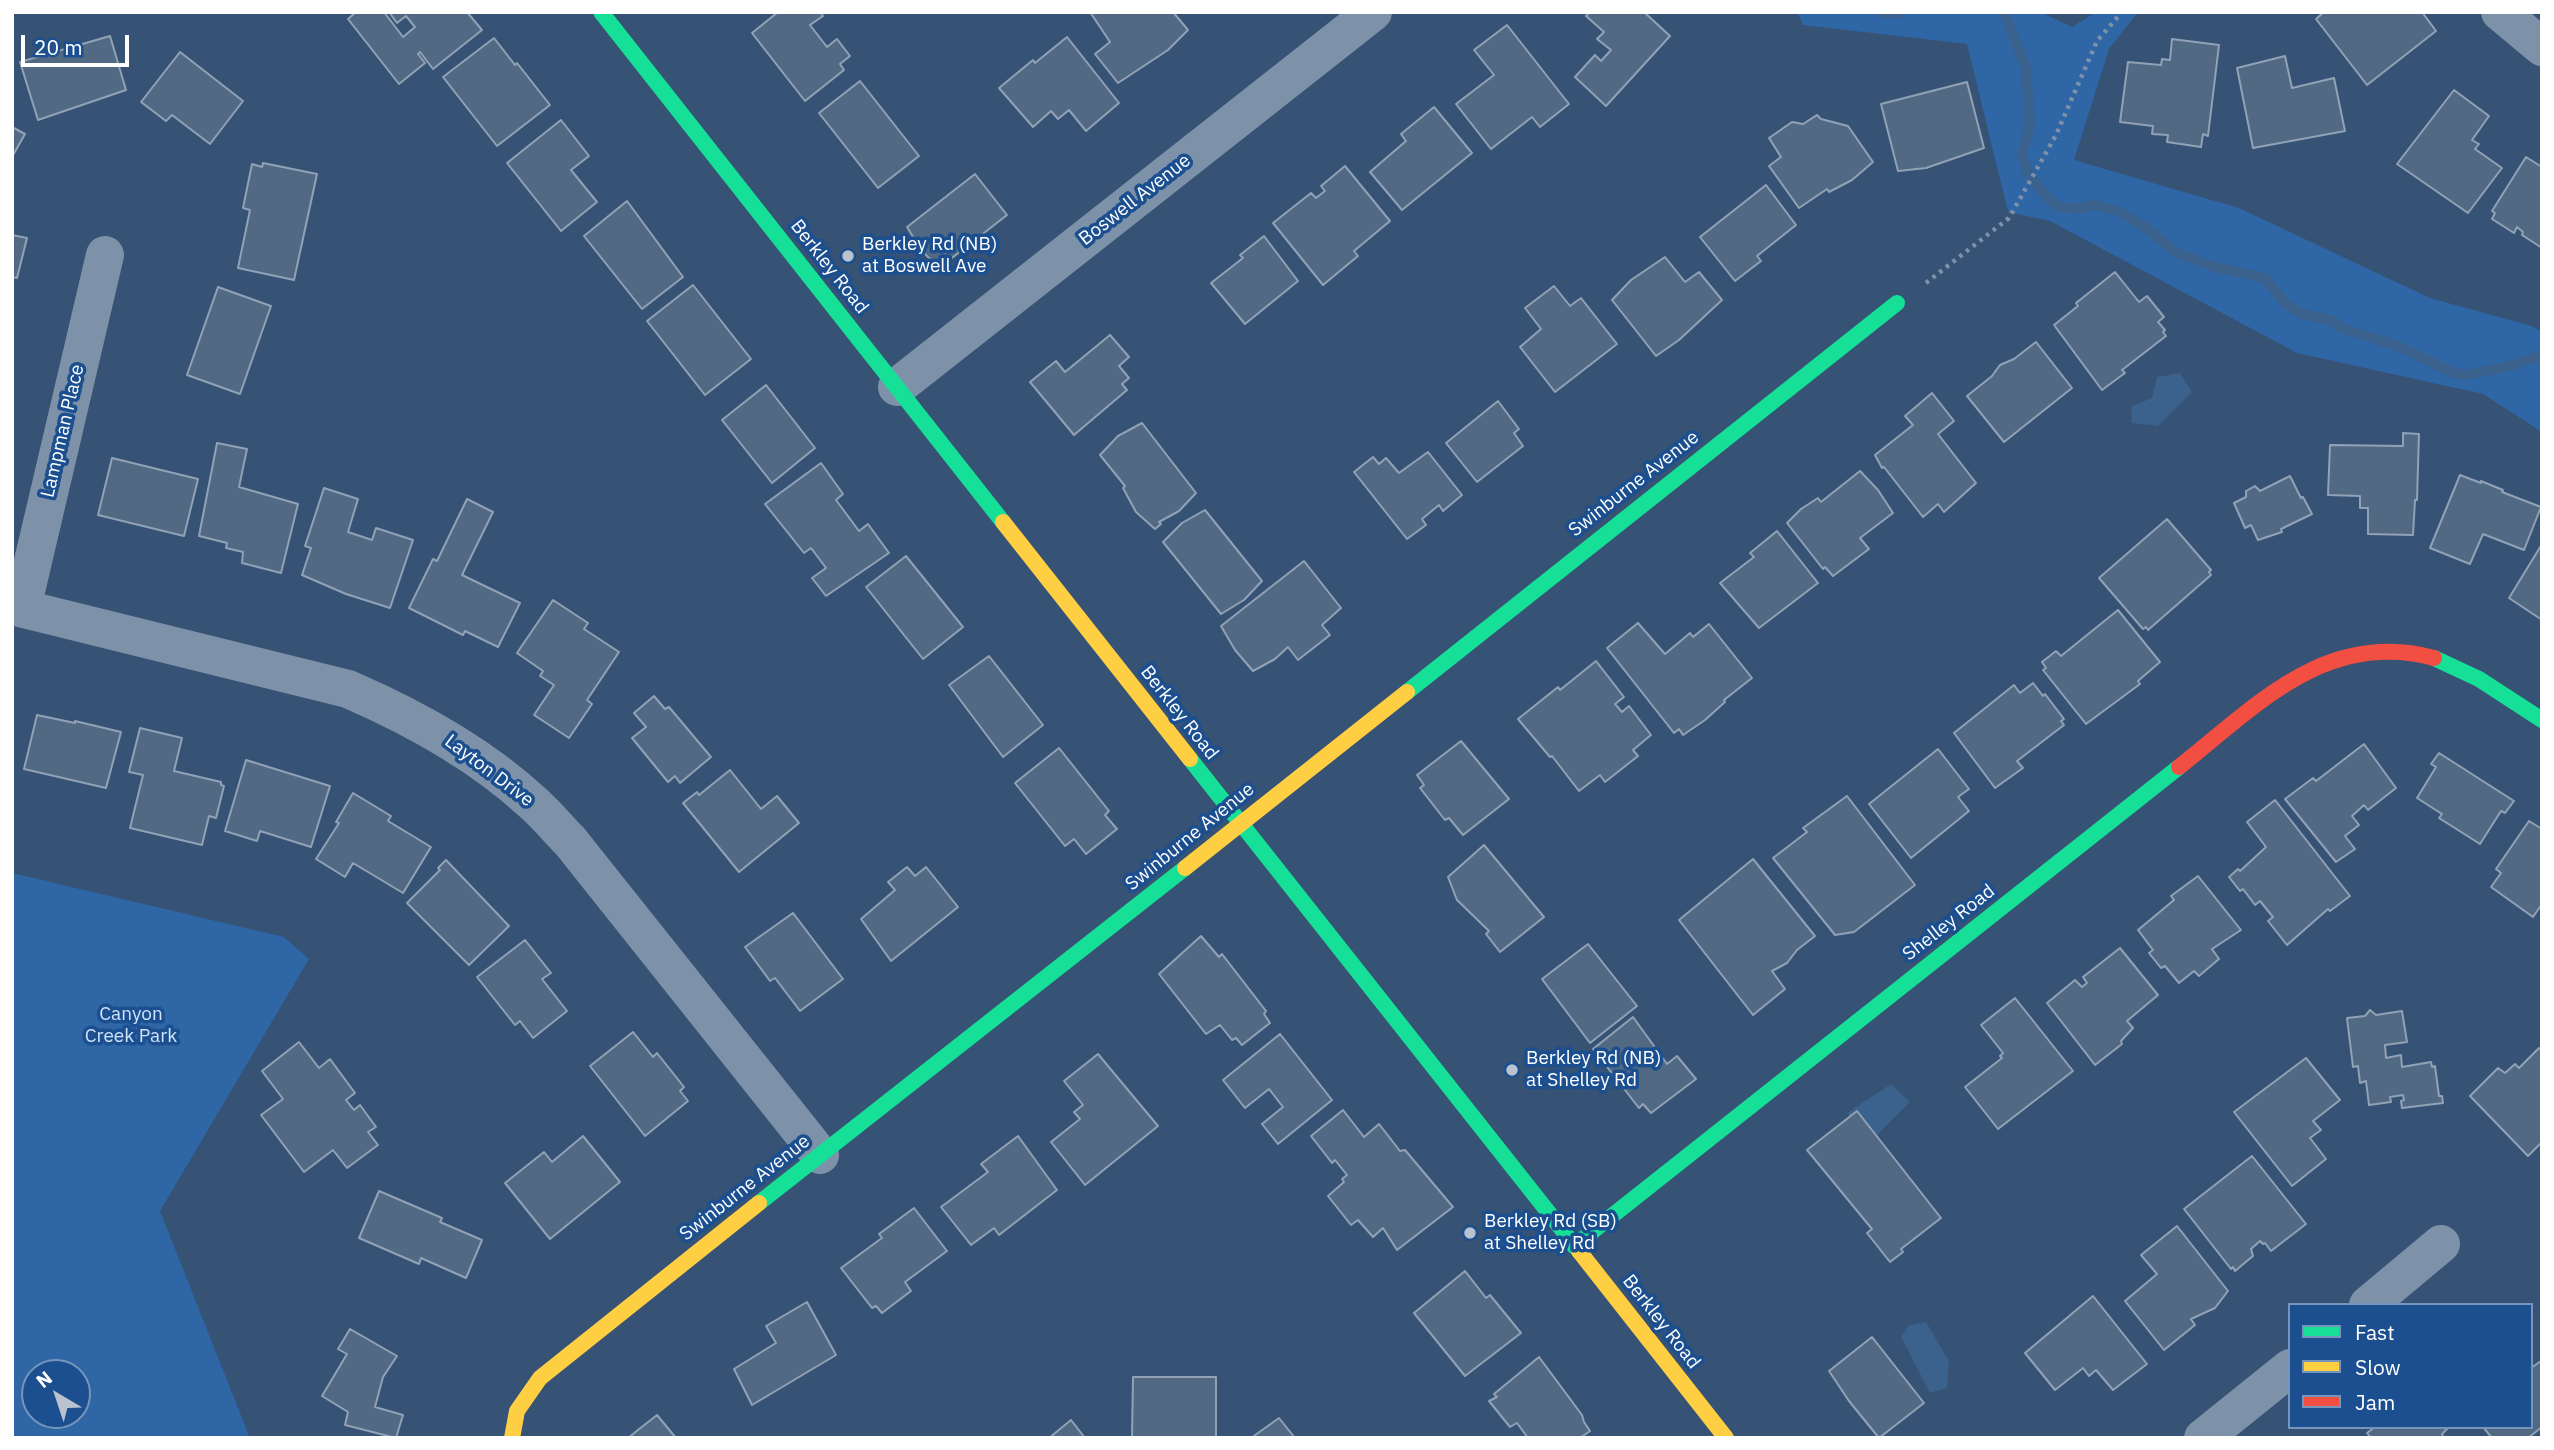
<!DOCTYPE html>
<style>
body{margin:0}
#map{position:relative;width:2554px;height:1450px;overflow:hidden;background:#365274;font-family:"IBM Plex Sans",sans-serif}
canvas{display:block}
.frame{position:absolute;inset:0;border:14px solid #fff;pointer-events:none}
.legend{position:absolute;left:2288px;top:1303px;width:245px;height:126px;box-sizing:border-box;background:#1b4f8f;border:2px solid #7695bc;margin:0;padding:9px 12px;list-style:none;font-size:21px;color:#fff}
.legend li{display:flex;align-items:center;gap:14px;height:35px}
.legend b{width:35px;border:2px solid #7695bc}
.north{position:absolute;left:21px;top:1359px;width:70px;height:70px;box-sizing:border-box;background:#1b4f8f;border:2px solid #7695bc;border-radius:50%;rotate:321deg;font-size:19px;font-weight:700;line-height:28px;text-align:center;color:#fff}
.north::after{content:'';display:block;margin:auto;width:24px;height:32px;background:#b9c2ce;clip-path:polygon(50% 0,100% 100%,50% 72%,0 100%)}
.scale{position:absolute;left:21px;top:35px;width:108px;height:32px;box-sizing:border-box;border:4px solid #fff;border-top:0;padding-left:9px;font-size:21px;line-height:24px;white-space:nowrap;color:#fff;-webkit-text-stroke:5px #1b4f8f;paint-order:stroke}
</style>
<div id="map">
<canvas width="2554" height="1450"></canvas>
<div class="frame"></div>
<ul class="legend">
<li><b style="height:9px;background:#16e098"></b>Fast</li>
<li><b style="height:9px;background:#ffcf43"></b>Slow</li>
<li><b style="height:9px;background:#f24e42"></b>Jam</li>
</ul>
<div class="north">N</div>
<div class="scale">20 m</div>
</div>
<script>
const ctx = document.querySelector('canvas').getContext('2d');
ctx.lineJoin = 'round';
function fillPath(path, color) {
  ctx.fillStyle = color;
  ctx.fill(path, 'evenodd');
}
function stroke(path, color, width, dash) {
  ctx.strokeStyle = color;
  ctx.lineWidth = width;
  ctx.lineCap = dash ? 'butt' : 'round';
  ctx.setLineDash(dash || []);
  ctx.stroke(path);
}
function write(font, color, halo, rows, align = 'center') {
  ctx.font = font + ' "IBM Plex Sans",sans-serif';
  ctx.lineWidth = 7;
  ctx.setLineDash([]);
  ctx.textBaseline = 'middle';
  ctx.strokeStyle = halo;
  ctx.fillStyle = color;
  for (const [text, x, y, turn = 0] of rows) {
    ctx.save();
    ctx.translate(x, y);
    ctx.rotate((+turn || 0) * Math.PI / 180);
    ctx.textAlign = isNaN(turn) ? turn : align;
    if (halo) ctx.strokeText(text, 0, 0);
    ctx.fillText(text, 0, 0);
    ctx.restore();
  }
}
fillPath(new Path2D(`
 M1797,12h243l32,15 24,-15h42l-29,37 -35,111 165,48 191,90 102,28 10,6v100l-59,-38 -186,-41 -247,-132 -42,-9 -41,-168 -164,-19z
 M12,873l272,64 25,22 -149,252 90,227h-238zM35,1373h42v42h-42z`), '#2f66a5');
fillPath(new Path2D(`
 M2180,373l12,19 -34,34 -27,-3 1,-17 20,-8 5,-21z
 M1891,1084l19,18 -37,37 -26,-26z
 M1926,1322l23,39 -2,27 -17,5 -29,-56 8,-12z`), '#3b618d');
stroke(new Path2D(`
 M1880,12l16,2 4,-2
 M2004,12l22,56 4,56 -8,30 5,17 18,24 12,11 19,3 18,-4 26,7 25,15 32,26 38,14 50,11 21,26 15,10 31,6 9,8 57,18 55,27 12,2 41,-8 36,-12`), '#3b618d', 10);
const building = new Path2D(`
 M356,12h28l19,25 12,-10 -9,-11 -9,7 -8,-11h78l15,18 -49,39 -13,-17 -2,2 7,9 -26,21 -51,-65z
 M778,12h42l3,4 -13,9 17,22 10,-8 13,17 -10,8 4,6 -39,31 -53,-68z
 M1090,12h83l15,18 -20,20 -50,33 -23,-29 15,-12z
 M1590,12h54l26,24 -64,70 -31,-29 20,-22 6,6 10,-11 -14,-11 7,-7 -18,-16z
 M2324,12h98l14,19 -69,54 -51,-66z
 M1507,25l62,79 -29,23 -8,-10 -41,32 -35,-45 38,-29 -20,-25z
 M110,36l16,54 -88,30 -18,-58z
 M1067,37l52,66 -33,28 -17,-21 -11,9 -7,-8 -18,16 -34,-39 34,-28 2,3z
 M494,38l21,27 2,-2 33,42 -53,41 -54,-69z
 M2172,39l47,6 -11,91 -5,-2 -2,13 -34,-5 1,-7 -16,-1 1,-8 -33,-4 8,-60 33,3 1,-6 8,1z
 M180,52l63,49 -33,43 -38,-29 -6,6 -25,-19z
 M2285,56l7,32 42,-10 11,53 -92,17 -16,-80z
 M860,81l59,75 -41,32 -59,-75z
 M1967,82l17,66 -58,20 -28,3 -17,-67z
 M2454,90l35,26 -17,24 7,4 -4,5 27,19 -34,45 -71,-49z
 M1434,107l38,46 -70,57 -32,-38 36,-31 -5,-7z
 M1817,115l4,4 27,7 25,36 -21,18 -23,12 -2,-3 -28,19 -30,-42 12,-9 -12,-19 23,-16 11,2z
 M561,120l28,36 -18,14 26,32 -36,29 -54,-68z
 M12,127l13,7 -13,23z
 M2526,157l16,10v81l-20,-13 1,-3 -6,-5 -3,6 -22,-14 3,-6 -3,-2z
 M263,163l54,11 -23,106 -56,-12 12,-58 -7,-2 9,-44 10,3z
 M1345,166l45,55 -36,30 4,5 -35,29 -50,-62 38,-30 5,5 9,-7 -4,-5z
 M975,174l32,41 -68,53 -18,-18 -14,-23z
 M1766,185l30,40 -39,31 4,5 -26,20 -35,-44z
 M627,201l56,76 -41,32 -58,-73z
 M12,235l15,3 -10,40 -5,-1z
 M1264,236l34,45 -53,43 -34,-41 32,-25 -3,-3z
 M1665,257l20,25 14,-10 23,28 -43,40 -23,16 -44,-56 19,-20z
 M2115,272l24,30 8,-6 17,21 -6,5 7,8 -2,2 3,4 -44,34 3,3 -23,17 -48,-65 24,-19 -2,-3z
 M693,285l58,74 -46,36 -58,-74z
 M1554,286l16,20 11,-8 36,46 -62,48 -35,-45 21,-18 -16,-21z
 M218,287l53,19 -31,88 -53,-19z
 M1110,335l19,22 -10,9 10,12 -7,6 5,6 -53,45 -44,-53 26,-21 9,11z
 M2036,342l36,46 -68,54 -37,-46 25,-20 8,-11 14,-6z
 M766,385l49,63 -43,35 -50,-63z
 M1932,393l22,28 -16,13 38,49 -32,29 -6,-8 -15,13 -39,-50 -2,1 -7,-13 38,-30 -8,-9z
 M1498,401l21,28 -5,4 9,13 -46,36 -31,-39z
 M1142,423l54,70 -17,18 -20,11 2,2 -6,5 -19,-17 -13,-24 2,-2 -25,-31 18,-19z
 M2403,433l16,1 -2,66h-2l-2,35 -45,-1v-26h-8v-12l-32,-1 2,-50 73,1z
 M217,443l30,6 -8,38 59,17 -17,69 -39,-10 1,-11 -17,-4 1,-5 -28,-7z
 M1428,452l34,43 -19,16 -4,-6 -17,14 4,6 -19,14 -53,-67 19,-15 6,7 7,-6 13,15z
 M112,458l86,21 -14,57 -86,-21z
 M821,463l22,31 -7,6 23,31 9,-7 21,29 -63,43 -14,-18 14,-10 -15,-20 -7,5 -39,-49z
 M1860,471l18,19 15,23 -33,25 9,11 -36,27 -8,-9 -2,2 -36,-46 14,-14 17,-11 3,4z
 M2460,475l21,8v-2l22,9 -1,2 39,15 -17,43 -41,-16 -13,30 -40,-16z
 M2290,476l11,22 2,-1 9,17 -31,15 1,3 -24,8 -7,-15 -6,3 -11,-25 12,-6v-6l9,-5 5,5z
 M324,488l34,11 -10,33 24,8 4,-12 37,12 -23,68 -44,-14 -44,-19 9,-27 -6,-2z
 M467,499l26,13 -31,63 58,28 -22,44 -33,-16 -2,4 -54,-27 24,-49 4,2z
 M1205,510l57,71 -18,19 -23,14 -58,-72 19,-19z
 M2167,519l44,51 -2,2 2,3 -63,55 -2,-3 -3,2 -44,-51z
 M1777,531l41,52 -59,45 -39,-45 34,-26 -4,-4z
 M2542,544v76l-33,-22z
 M906,556l57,71 -40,32 -57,-72z
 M1304,561l37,47 -19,17 8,10 -32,25 -10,-13 -13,12 -22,12 -18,-21 -14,-24z
 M553,600l35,23 -4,6 35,23 -32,48 5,4 -23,34 -35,-23 20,-30 -14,-9 3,-5 -26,-18z
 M2118,610l42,52 -22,19 2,3 -54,40 -43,-54 3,-2 -4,-6 14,-11 5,5z
 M1638,623l27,31 25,-21 3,4 16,-13 43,54 -28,22 1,2 -20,18 -22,15 -4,-6 -5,4 -67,-85z
 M989,656l54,69 -40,32 -54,-72z
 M1596,661l28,36 -9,7 7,8 7,-6 22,29 -18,15 5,6 -33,26 -5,-7 -21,16 -27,-35 -2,1 -32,-38 40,-32 2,3z
 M2033,683l10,13 2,-2 19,25 -3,2 3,4 -47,36 6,7 -28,20 -41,-55 60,-48 6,8z
 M654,696l11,13 4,-2 42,50 -31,26 -5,-7 -7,6 -36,-44 14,-11 -12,-14z
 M37,715l38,8v-2l46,11 -15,56 -82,-19z
 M140,728l42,10 -8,33 47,11v3l3,1 -8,32 -7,-2 -7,29 -72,-17 13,-53 -14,-3z
 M1461,741l48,58 -46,36 -14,-17 -4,2 -25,-32 4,-3 -7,-10z
 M2364,744l32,44 -28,22 -4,-5 -12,11 7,9 -14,11 10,13 -19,13 -51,-63 28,-21 3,3z
 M1059,748l50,63 -4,4 12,14 -31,25 -12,-15 -9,7 -50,-63z
 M1938,749l31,40 -11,8 11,14 -58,47 -42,-54z
 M2439,753l75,48 -9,12 -4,-2 -21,33 -41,-26 3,-4 -25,-16 19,-31 -5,-3z
 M246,760l84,26 -19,61 -51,-16 -3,10 -32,-10z
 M730,770l31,39 16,-13 22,27 -60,49 -56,-69 14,-11 2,3z
 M353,793l38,23 -3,5 43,26 -28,46 -50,-30 -8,14 -29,-18 23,-36 -3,-1z
 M1847,796l68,89 -61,47 -19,3 -62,-77 34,-26 -4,-4z
 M2275,800l75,96 -20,15 -2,-2 -41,36 -19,-24 5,-4 -13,-16 -5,4 -12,-16 -3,2 -11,-14 9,-8 2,2 26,-24 -19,-25z
 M2529,821l13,8v75l-9,13 -42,-30 10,-14 -5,-4z
 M1484,845l60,72 -44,35 -14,-18 3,-3 -32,-31 -9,-23z
 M1753,859l62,77 -18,14 -10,13 -15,8 13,18 -32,26 -74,-95z
 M446,860l63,66 -40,39 -62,-62 33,-33 -2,-2z
 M907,867l8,9 11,-9 32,40 -67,54 -30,-42 34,-29 -7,-8z
 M2198,876l43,54 -29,19 7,10 -20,17 -5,-5 -15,12 -14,-17 -4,2 -12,-15 4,-3 -15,-20 36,-30 -3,-4z
 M793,913l50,66 -43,32 -25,-33 -5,3 -25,-34z
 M1201,936l18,21 3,-3 44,57 -2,3 6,9 -28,22 -6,-7 -4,2 -12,-15 -14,9 -47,-60z
 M525,940l26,33 -9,6 25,32 -34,27 -13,-17 -5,4 -38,-48z
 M1588,944l49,62 -47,37 -48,-64z
 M2120,948l38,47 -31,26 6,7 -12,13 1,3 -27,21 -48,-62 28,-23 7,7 5,-4 -4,-6z
 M2015,998l58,73 -75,58 -33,-42 37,-29 -2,-2 3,-3 -22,-28z
 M2370,1010l6,5 26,-4 5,31 -22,3 1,13 15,-3 1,12 29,-5 1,5 3,-1 4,30h3l1,7 -41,5 -1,-7 3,-1 -1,-5 -13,2 1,5 -22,3 -3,-24 -6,2 -2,-17 -5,1 -6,-49 18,-2z
 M1633,1017l34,47 10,-8 19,23 -45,34 -8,-9 -4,4 -46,-59z
 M633,1032l20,25 4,-4 27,34 -4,4 8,10 -43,35 -55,-70z
 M1280,1034l52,66 -54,44 -16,-20 21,-17 -14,-18 -24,19 -22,-28z
 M299,1042l20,26 11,-9 25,34 -9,7 8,10 6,-5 16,22 -8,5 10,13 -31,23 -14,-18 -29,22 -43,-57 22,-16 -21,-28z
 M2539,1048l3,3v91l-14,14 -58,-60 28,-28 7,5 10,-9 4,4z
 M1098,1054l60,72 -73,59 -34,-43 29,-23 -6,-7 9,-7 -19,-24z
 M2306,1058l34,42 -27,21 8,9 -11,8 16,21 -34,27 -58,-74z
 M1343,1110l21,27 15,-13 21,27 5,-1 48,57 -56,43 -14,-22 -10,9 -15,-17 -7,5 -23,-29 16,-14 -2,-3 5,-4 -12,-15 -3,3 -21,-27z
 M1857,1111l84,107 -40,31 2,3 -13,10 -23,-29 5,-4 -65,-79z
 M583,1136l37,46 -70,57 -45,-56 39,-31 8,10z
 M1018,1136l39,54 -58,45 -5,-7 -23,17 -30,-38 47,-35 -7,-8z
 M2252,1156l54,68 -35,27 -6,-8 -2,1 -3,-3 -9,8 2,7 -18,15 -2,-4 -2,2 -47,-60z
 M379,1191l63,27 -2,4 42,18 -16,38 -45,-20 -2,6 -60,-26z
 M914,1208l33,43 -42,31 6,9 -29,22 -6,-7 -4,2 -31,-40 41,-30 -3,-4z
 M2177,1226l51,65 -13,17 -24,11 4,6 -31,25 -39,-49 32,-27 -16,-19z
 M1465,1271l21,27 4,-3 31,38 -56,43 -51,-63z
 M2093,1296l54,68 -34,26 -17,-20 -7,6 -6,-8 -28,22 -30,-37z
 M807,1302l29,53 -84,50 -18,-36 42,-26 -10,-17z
 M350,1329l47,27 -14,21 -8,30 28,8 -7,23 -51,-13 3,-13 -26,-16 25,-42 -9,-5z
 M1872,1337l52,66 -45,35 -30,-37 -20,-30z
 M1539,1357l43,58 2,7 6,9 -10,7h-52l-11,-15 -7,4 -21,-26 8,-4 -3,-3z
 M2541,1361l1,66 -14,11h-36l-9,-11h48v-59z
 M1133,1377h83v61l-84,-1z
 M657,1415l19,23h-48l10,-8z
 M1279,1418l16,20h-44z
 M1071,1420l14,18h-36z
 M2375,1427h74l-7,7 2,4h-73l-4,-5z`);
fillPath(building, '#526984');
stroke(building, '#92a2b6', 2);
stroke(new Path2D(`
 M1926,283l83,-65 47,-83 41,-94 25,-29`), '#7d92a8', 4.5, [3.5, 5]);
stroke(new Path2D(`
 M2500,12l42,35
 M897,387l476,-375
 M12,606l336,83c67,29 131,64 184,113 14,12 25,26 38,39l250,314
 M22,608l83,-353
 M2368,1305l73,-61
 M2203,1438l87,-70`), '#7d92a8', 38);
stroke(new Path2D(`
 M601,12l402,510
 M2434,658l45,21 63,41
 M1407,692l490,-389
 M1190,759l389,492
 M759,1203l426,-335
 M1574,1246l605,-479`), '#16e098', 16);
stroke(new Path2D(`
 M1003,522l187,237
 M1185,868l222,-176
 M1579,1251l147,187
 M512,1438l5,-27 23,-33 219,-175`), '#ffcf43', 16);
stroke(new Path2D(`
 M2179,767c77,-61 147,-138 255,-109`), '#f24e42', 16);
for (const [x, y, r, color] of [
 [848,256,7,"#b9c2ce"],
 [1512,1070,7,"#b9c2ce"],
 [1470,1233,7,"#b9c2ce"]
]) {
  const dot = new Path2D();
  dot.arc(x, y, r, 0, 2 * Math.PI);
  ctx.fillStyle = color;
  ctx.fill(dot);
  stroke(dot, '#1b4f8f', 2.5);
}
write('19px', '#fff', '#1b4f8f', [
 ["Boswell Avenue",1135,200,-38],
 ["Berkley Road",829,267,52],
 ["Lampman Place",63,431,-77],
 ["Swinburne Avenue",1634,484,-38],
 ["Berkley Road",1179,713,52],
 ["Layton Drive",489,771,37],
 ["Swinburne Avenue",1190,837,-39],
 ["Shelley Road",1949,923,-38],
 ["Swinburne Avenue",745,1188,-38],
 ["Berkley Road",1661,1322,52]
]);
write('19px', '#fff', '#1b4f8f', [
 ["Berkley Rd (NB)",862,245],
 ["at Boswell Ave",862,267],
 ["Berkley Rd (NB)",1526,1059],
 ["at Shelley Rd",1526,1081],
 ["Berkley Rd (SB)",1484,1222],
 ["at Shelley Rd",1484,1244]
], 'left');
write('19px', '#cfe3fa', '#1b4f8f', [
 ["Canyon",131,1015],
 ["Creek Park",131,1037]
]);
</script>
